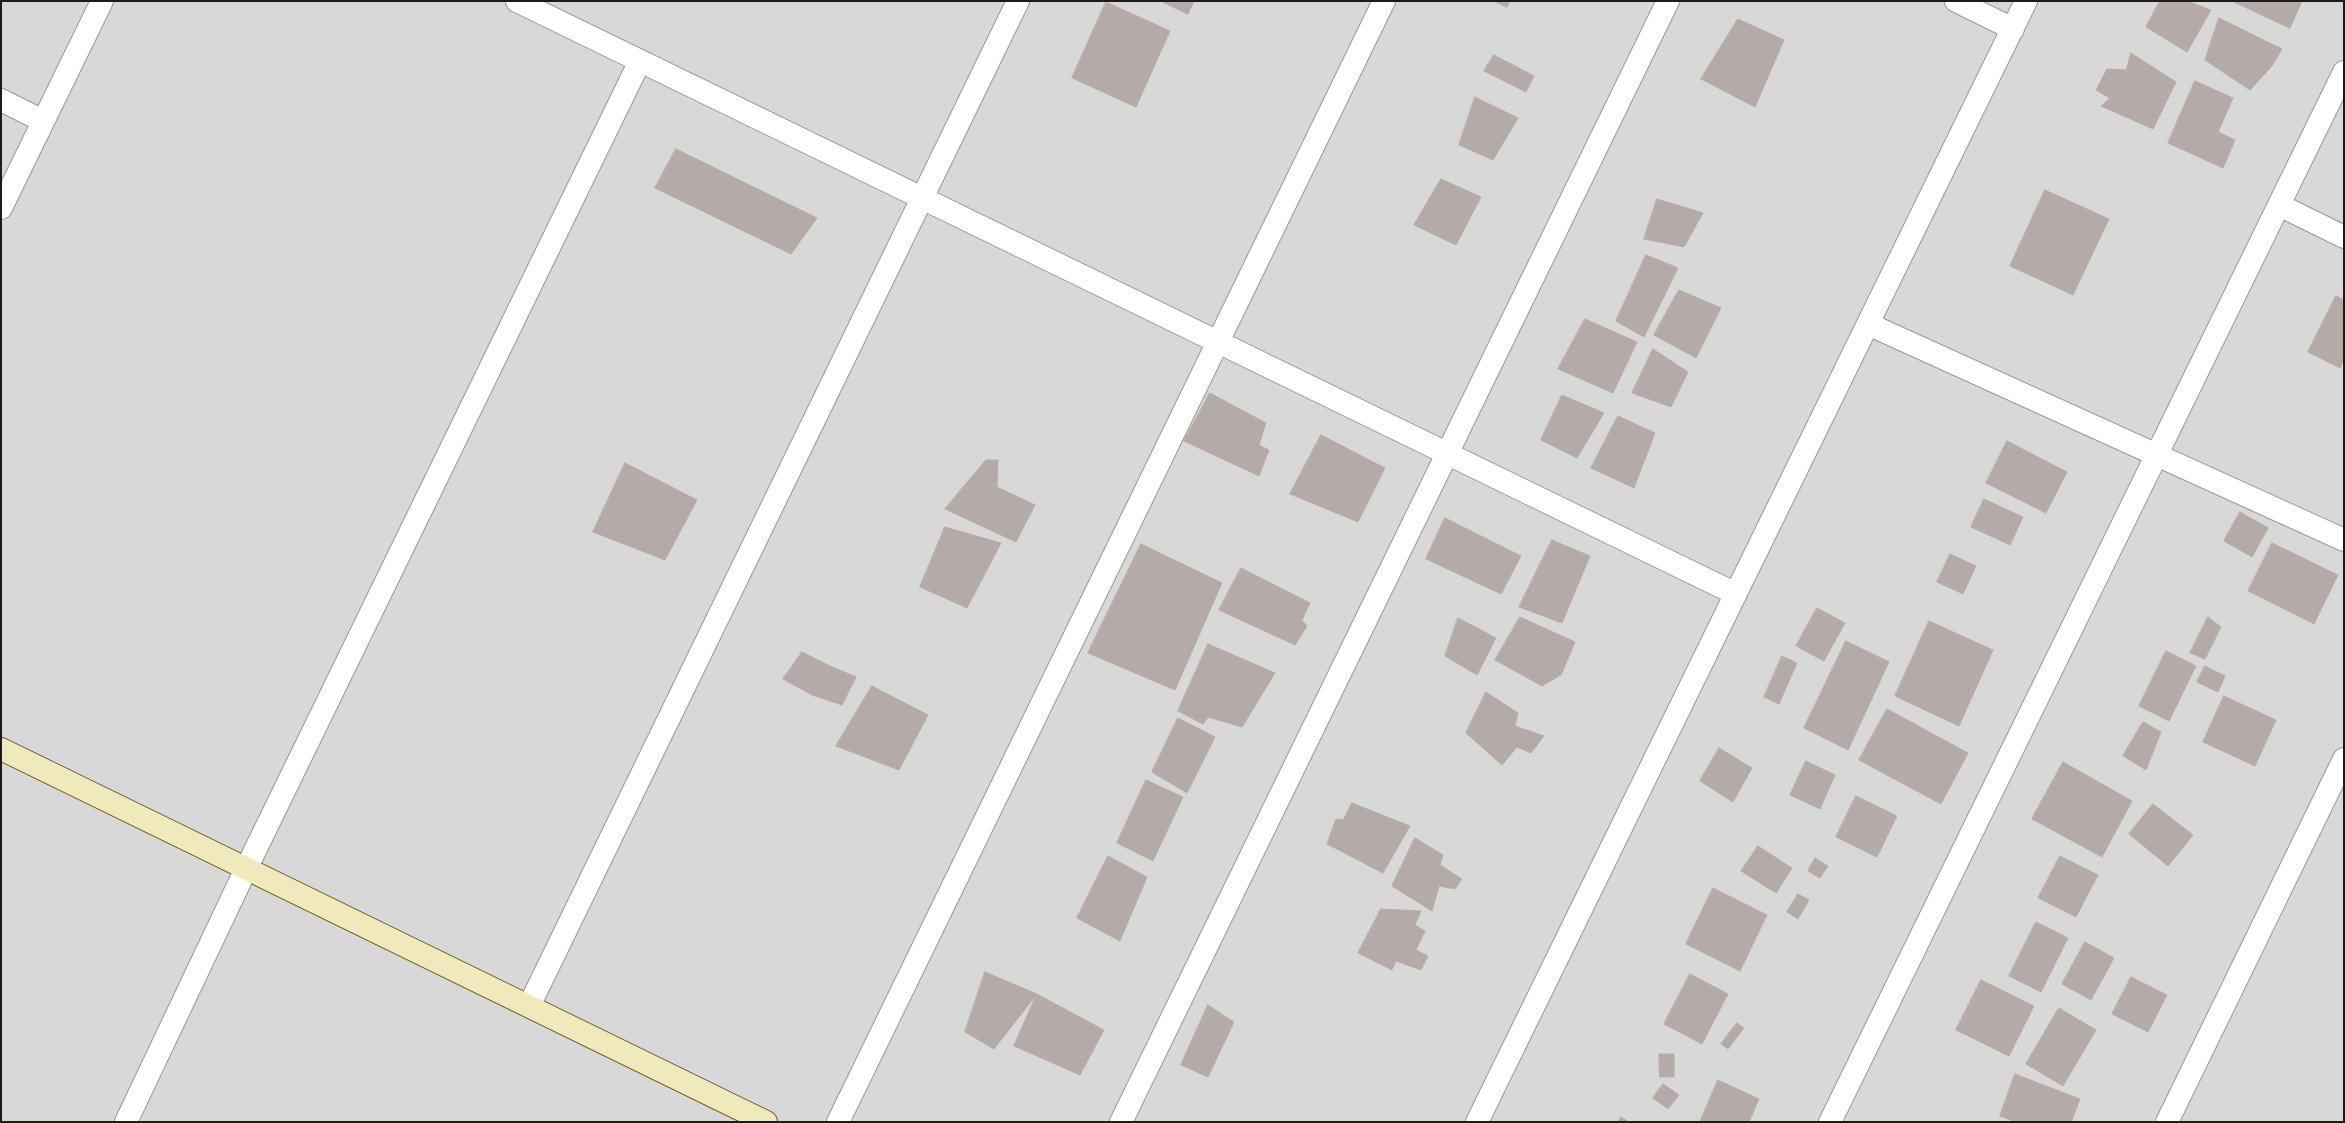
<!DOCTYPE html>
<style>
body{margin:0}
#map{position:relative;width:2345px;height:1123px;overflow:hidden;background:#ebe7e2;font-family:Helvetica,sans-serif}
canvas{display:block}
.frame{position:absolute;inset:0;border:2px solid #1b1b1b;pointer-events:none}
</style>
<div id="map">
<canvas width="2345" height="1123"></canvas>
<div class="frame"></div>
</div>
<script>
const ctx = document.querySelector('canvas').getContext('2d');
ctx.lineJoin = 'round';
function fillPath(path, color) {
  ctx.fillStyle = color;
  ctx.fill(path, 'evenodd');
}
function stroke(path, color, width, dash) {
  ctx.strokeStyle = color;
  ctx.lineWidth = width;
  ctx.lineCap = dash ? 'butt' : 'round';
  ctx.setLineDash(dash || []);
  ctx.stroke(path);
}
fillPath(new Path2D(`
 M1,1h2343v1121h-2343z`), '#d9d8d9');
const building = new Path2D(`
 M1161,1h33l-6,13z
 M1494,1h16l-3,6z
 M2160,1h27l24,9 -24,42 -41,-25z
 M2232,1h70l-12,27z
 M1106,2l64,29 -34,76 -64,-29z
 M2219,18l63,31 -10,17 -22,24 -45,-30z
 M1738,19l46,21 -29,67 -54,-28z
 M2131,53l45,29 -23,47 -52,-23 9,-8 -14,-8 11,-21 19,1z
 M1494,55l40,21 -8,16 -42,-21z
 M2195,81l38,17 -15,34 17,8 -12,28 -55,-25z
 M1475,97l43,21 -25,42 -34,-15z
 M676,149l141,69 -26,36 -136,-66z
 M1441,179l40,18 -25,48 -42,-20z
 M2045,190l64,29 -36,76 -63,-29z
 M1657,199l46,14 -19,34 -40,-8z
 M1646,255l32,13 -34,69 -28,-16z
 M1679,290l42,18 -25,50 -42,-23z
 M2336,296l8,4v59l-4,9 -32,-16z
 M1585,319l52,23 -24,51 -55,-24z
 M1653,349l35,23 -17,35 -39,-14z
 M1210,393l56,30 -7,22 10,5 -10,26 -75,-35z
 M1562,395l42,18 -27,45 -36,-18z
 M1618,416l37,17 -21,55 -43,-20z
 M1321,435l64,33 -27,54 -68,-28z
 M2007,441l60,31 -21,41 -60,-30z
 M986,460h12l-1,27 38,18 -19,37 -71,-33z
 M625,463l72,37 -32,60 -72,-28z
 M1984,499l39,18 -13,28 -39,-18z
 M2240,512l28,16 -16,29 -28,-16z
 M1445,518l76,38 -20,38 -75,-35z
 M945,527l56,16 -34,65 -47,-21z
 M1552,540l38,16 -28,67 -43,-16z
 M2272,543l66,32 -24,49 -66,-33z
 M1141,544l81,39 -47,107 -87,-37z
 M1950,554l26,12 -13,28 -26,-12z
 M1241,568l69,35 -8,17 5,6 -12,19 -76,-35z
 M1817,608l28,15 -21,38 -28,-15z
 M1520,617l55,25 -14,33 -19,11 -47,-26z
 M2208,617l13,10 -16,32 -15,-6z
 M1458,618l38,20 -19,37 -32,-19z
 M1929,621l64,29 -34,76 -64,-30z
 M1846,641l43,21 -41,88 -44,-22z
 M1208,644l67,29 -33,54 -34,-10 -5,7 -25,-13z
 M2166,651l30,15 -27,55 -30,-15z
 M802,652l28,14 -18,29 -29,-16z
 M1782,656l15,7 -18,41 -15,-7z
 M830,666l26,11 -14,28 -30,-10z
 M2205,666l20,10 -7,16 -21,-10z
 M872,686l56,29 -29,55 -63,-24z
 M1486,692l32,21 -3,13 29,10 -13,17 -14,-6 -15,18 -36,-32z
 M2224,696l52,24 -21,46 -52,-24z
 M1887,709l81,44 -27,51 -82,-44z
 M1178,718l37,19 -28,56 -35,-21z
 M2143,722l18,10 -15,38 -23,-14z
 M1719,748l33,20 -19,34 -33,-21z
 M1806,761l29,14 -15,34 -30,-14z
 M2063,762l69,39 -30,56 -70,-38z
 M1146,780l37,17 -30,64 -36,-18z
 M1856,796l41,20 -20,41 -41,-20z
 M1352,803l58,23 -27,47 -56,-29 9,-25 7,1z
 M2153,804l40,31 -25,31 -39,-32z
 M1415,838l28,17 -3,10 22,14 -7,10 -16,-3 -7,25 -40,-25z
 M1758,846l34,22 -16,25 -35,-22z
 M1108,856l39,21 -27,64 -43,-23z
 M2060,856l38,19 -22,42 -38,-19z
 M1815,858l13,8 -8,12 -12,-7z
 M1713,888l54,27 -27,56 -54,-27z
 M1798,894l11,6 -11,19 -11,-7z
 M1381,909l40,2 -6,14 10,6 -9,19 12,6 -7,14 -25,-9 -4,9 -34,-17z
 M2036,922l32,16 -27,54 -32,-16z
 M2085,942l29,16 -23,42 -29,-16z
 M985,972l52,22 -43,55 -29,-17z
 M1690,974l38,20 -26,50 -38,-20z
 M2131,977l36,18 -19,37 -36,-18z
 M1981,980l53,26 -25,50 -53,-26z
 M1037,994l67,36 -24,45 -66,-29z
 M1208,1005l26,17 -26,55 -27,-12z
 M2059,1008l37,22 -33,56 -37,-22z
 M1737,1023l7,5 -16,21 -7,-5z
 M1659,1054h15v23h-14z
 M2015,1074l65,25 -9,23h-55l-16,-6z
 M1718,1080l41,19 -10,23h-49z
 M1663,1084l16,11 -11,14 -15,-11z
 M1621,1117l8,5h-11z`);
fillPath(building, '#b4aba8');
stroke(building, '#bbaca7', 1);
const street = new Path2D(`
 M517,1l1219,593
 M1956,1l57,28
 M1,100l42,21
 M2279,205l65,32
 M1,208l101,-207
 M1868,324l476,216
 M529,1006l489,-1005
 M126,1122l120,-253 394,-808
 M838,1122l546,-1121
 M1121,1122l547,-1121
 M1477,1122l549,-1121
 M1830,1122l514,-1050
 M2167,1122l177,-363`);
const secondary = new Path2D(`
 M1,749l765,373`);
stroke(street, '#989898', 24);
stroke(secondary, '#635d12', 24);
stroke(street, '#fff', 22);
stroke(secondary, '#f0e9bb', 22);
</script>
